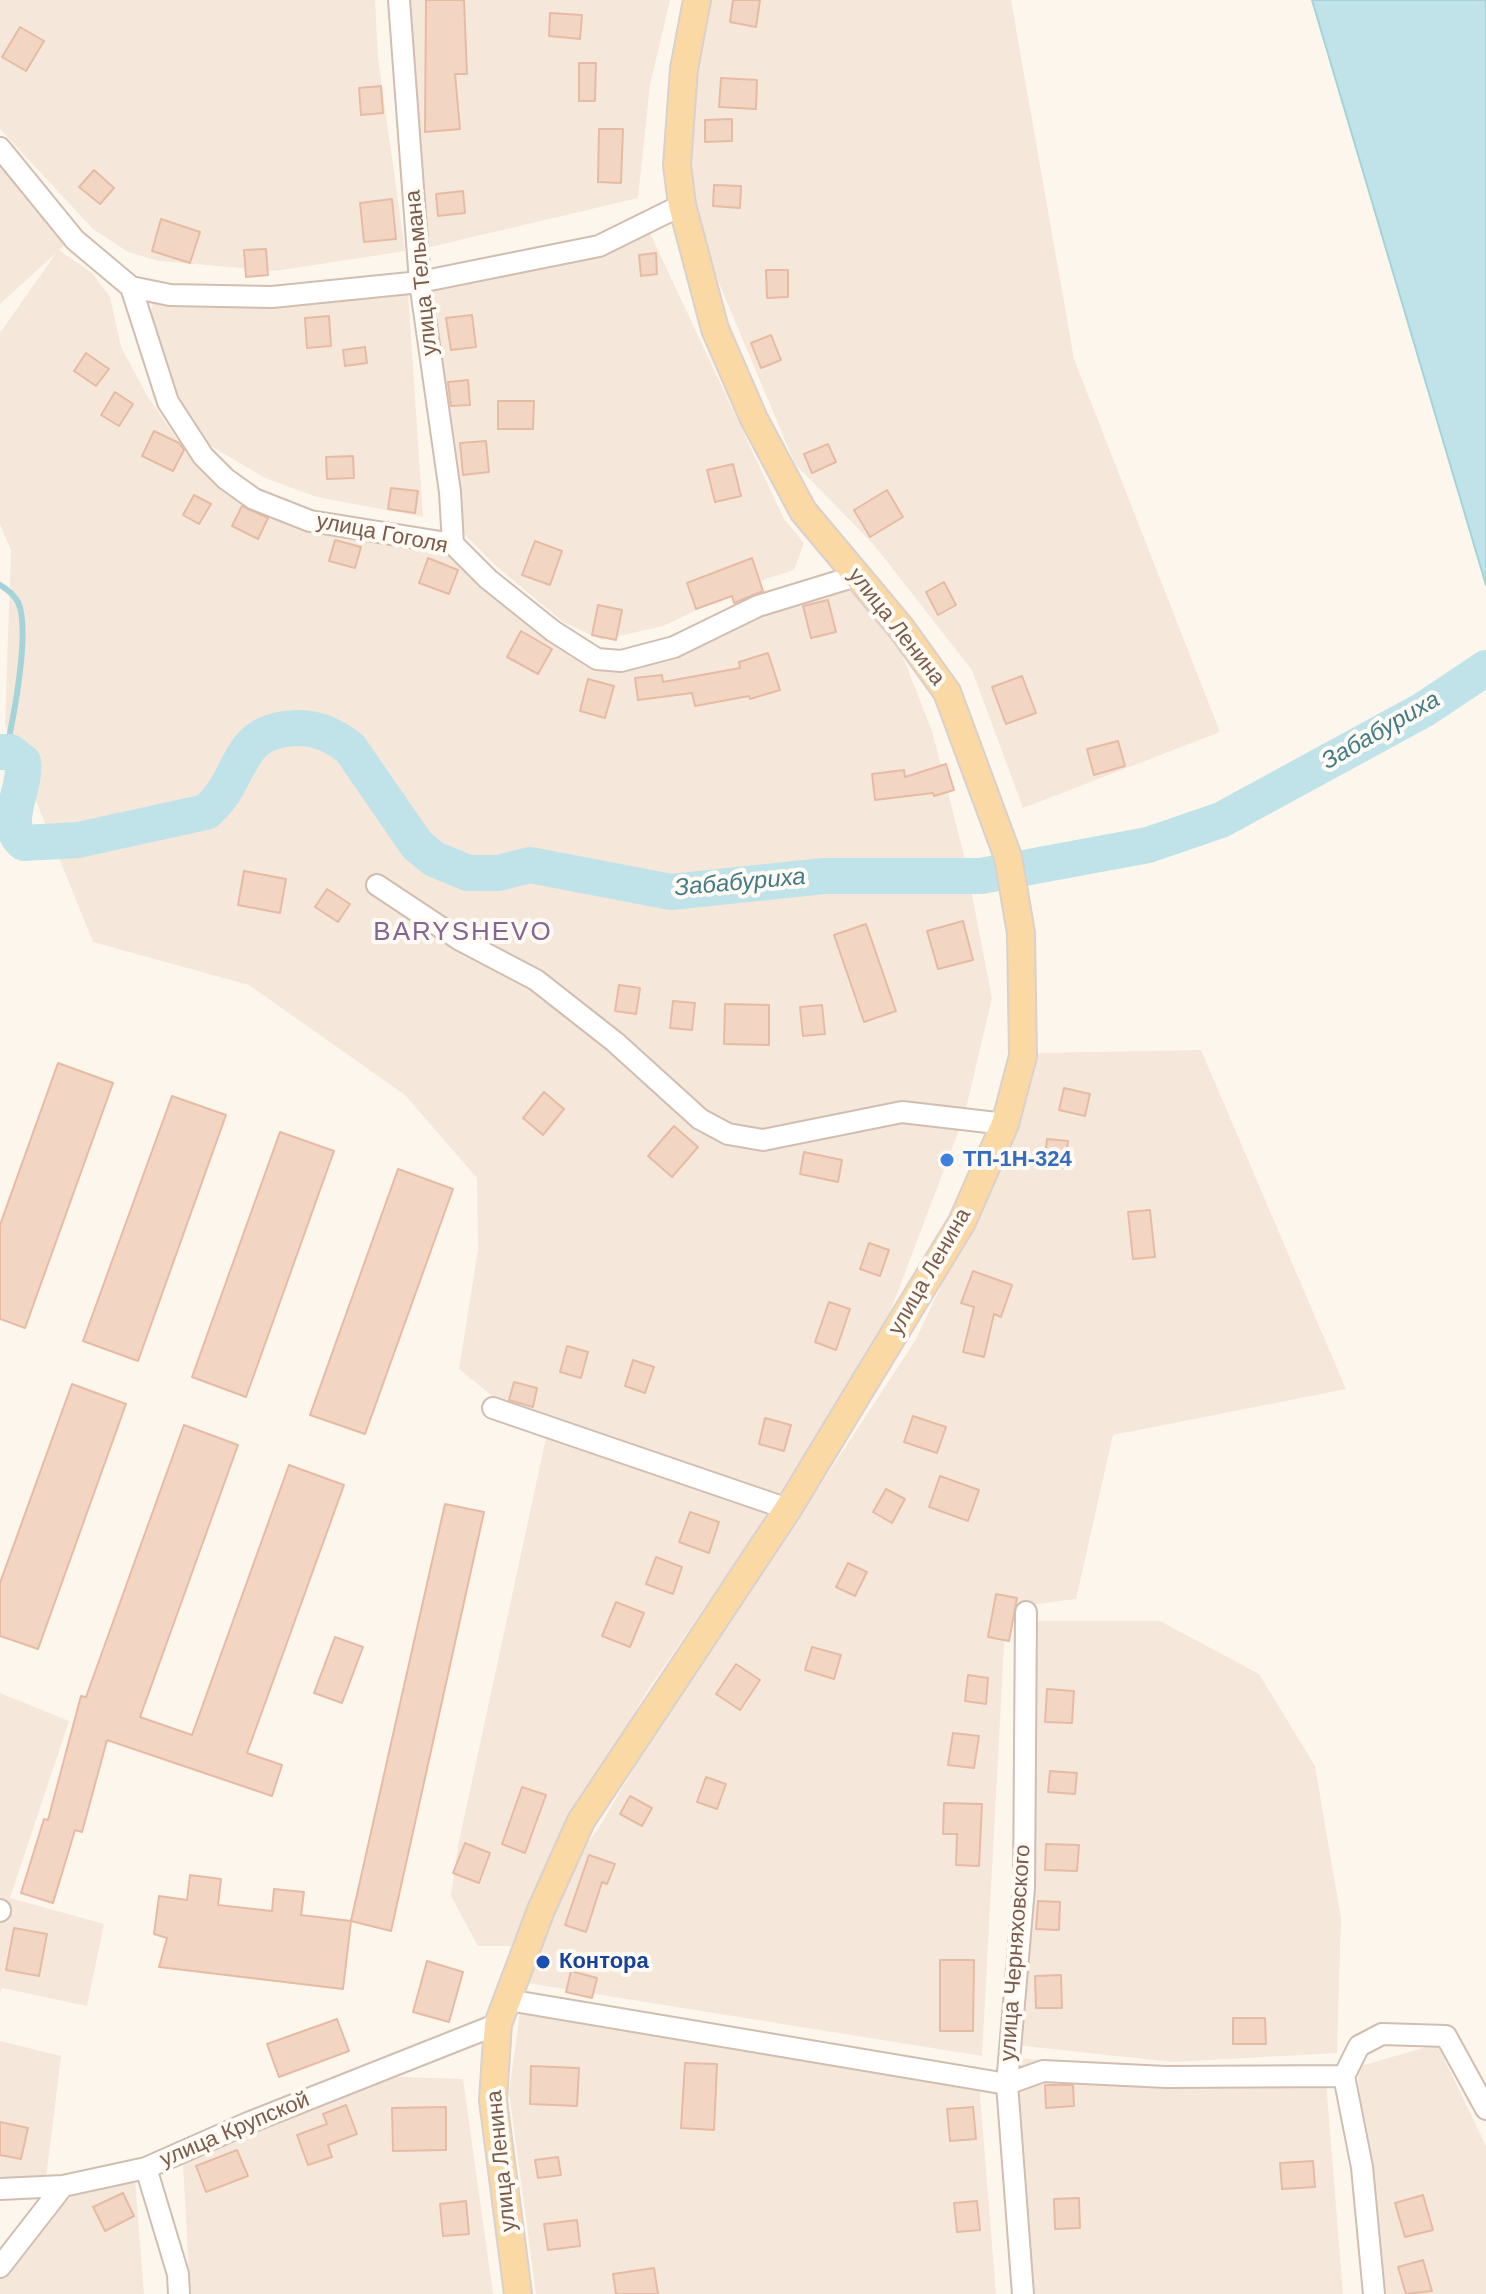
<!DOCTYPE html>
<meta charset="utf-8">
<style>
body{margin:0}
canvas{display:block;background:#fdf6ec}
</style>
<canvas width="1486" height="2294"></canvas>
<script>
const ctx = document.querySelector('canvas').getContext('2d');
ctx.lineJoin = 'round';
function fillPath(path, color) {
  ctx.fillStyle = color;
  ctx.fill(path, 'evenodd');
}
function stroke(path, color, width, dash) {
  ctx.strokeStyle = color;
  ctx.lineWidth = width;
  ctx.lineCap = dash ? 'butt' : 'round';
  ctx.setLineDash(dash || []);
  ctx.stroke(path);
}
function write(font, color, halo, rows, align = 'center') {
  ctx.font = font + ' Helvetica,sans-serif';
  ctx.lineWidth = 8;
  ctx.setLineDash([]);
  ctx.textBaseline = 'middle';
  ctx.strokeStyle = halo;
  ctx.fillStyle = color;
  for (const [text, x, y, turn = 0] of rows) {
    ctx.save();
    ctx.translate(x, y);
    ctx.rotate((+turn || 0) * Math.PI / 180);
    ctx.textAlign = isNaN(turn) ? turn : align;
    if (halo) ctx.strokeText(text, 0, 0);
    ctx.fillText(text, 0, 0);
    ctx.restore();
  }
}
fillPath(new Path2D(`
 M0,0h375l3,58 27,193 -130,20 -116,-10 -31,-9 -35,-23 -93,-100z
 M405,0h265l-20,85 -12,113 -212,50z
 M707,0h304l63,359 146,373 -197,76 -51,-138 -98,-125 -79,-81 -87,-207 -27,-82z
 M0,145l73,91 -14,14 33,23 18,24 11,50 27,50 38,55 72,45 52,22 124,21 163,124 245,-87 59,75 31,79 33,128 27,139 -28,119 -79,208 -106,169 -283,-95 -37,-30 19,-119 -1,-72 -72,-83 -156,-110 -156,-43 -88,-218 6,-173 -11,-27v-191l56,-80 -56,51z
 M649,231l135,288 20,24 -10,27 -38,12 -93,44 -61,14 -39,-18 -68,-57 -41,-41 -32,-252z
 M407,277l16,240 -106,-20 -52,-19 -64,-38 -37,-54 -17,-51 8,-46 120,2z
 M1201,1050l145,339 -233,46 -37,164 -70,9 -24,448 -455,-73 42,-116 29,-38 35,-59 282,-429 64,-135 60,-153z
 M546,1438l224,74 -125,182 -134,252h-33l-27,-50 7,-50z
 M1035,1621h125l99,53 56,92 26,152 -4,135 -165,9 -157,-17z
 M0,1693l69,28 -59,177 94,26 -17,82 -85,-18 -2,5z
 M522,1997l456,73 18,224h-460l-27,-202z
 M0,2041l61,15 -15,122 -46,10z
 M1437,2044l49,102v148h-106l-23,-227z
 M1017,2058l155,14 153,-4 18,226h-319l-16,-225z
 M346,2075l117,4 30,215h-303l-8,-150z
 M135,2179l9,115h-144v-28l52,-57 46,-28z`), '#f5e8da');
const water = new Path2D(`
 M1312,0h174v585z`);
fillPath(water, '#bfe3e8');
stroke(water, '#a5d3da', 2);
stroke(new Path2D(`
 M0,585c7,4 14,10 18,17 13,28 -5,118 -12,150`), '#a5d3da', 6);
stroke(new Path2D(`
 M0,752h10l13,10c4,25 -23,62 1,81l54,-3 128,-28c40,-33 26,-83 92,-84 20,0 37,8 52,20l67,97 17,14 34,14h30l32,-8 141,27 153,-16h157l167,-31 73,-25 202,-110 63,-42`), '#bfe3e8', 36);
const building = new Path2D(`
 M426,0h38l3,74h-12l5,55 -35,3z
 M733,0h27l-4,27 -26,-5z
 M550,13l32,2 -2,24 -31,-3z
 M20,27l24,14 -18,30 -24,-14z
 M579,63h17l-1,38h-16z
 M721,78l36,2 -1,29 -37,-2z
 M381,86l2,27 -22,2 -2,-27z
 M732,119v22l-27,1v-22z
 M599,129h24l-2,54 -23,-1z
 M94,170l20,18 -14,16 -21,-17z
 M714,185l27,1 -1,22 -27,-2z
 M463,191l2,22 -27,3 -2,-22z
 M392,199l4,40 -32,3 -4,-39z
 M161,219l39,13 -10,31 -38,-12z
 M266,249l2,26 -22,2 -2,-27z
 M656,253l1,21 -16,2 -2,-21z
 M766,270h22v27l-21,1z
 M472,315l4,32 -25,3 -5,-32z
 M329,316l2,30 -24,2 -2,-30z
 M771,335l10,25 -20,8 -10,-25z
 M365,347l2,16 -22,3 -2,-16z
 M86,353l23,16 -13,17 -22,-15z
 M468,380l2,25 -19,1 -3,-24z
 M115,392l18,12 -14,22 -18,-11z
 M498,401h36l-1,28h-35z
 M154,431l25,12 5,7 -11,21 -31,-15z
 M486,441l3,31 -26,3 -3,-32z
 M828,444l8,18 -24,11 -8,-19z
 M353,456l1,22 -27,1 -1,-22z
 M733,464l8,32 -26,6 -8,-32z
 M391,488l27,3 -3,22 -27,-4z
 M887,490l16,27 -33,20 -16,-27z
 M194,495l17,9 -12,20 -16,-9z
 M242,506l26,12 -10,21 -26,-13z
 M335,540l26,7 -6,21 -26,-7z
 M535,541l27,10 -12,34 -28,-10z
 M428,558l30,12 -9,24 -30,-11z
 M752,558l11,33 -29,12 -2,-7 -36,13 -9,-26z
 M944,582l12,23 -18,10 -12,-23z
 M828,600l8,32 -25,6 -8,-32z
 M598,605l24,5 -6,30 -24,-5z
 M521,631l31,18 -14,25 -31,-17z
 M768,653l12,37 -30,9 -1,-3 -54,10 -3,-13 -54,7 -3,-22 27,-3 1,7 77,-14 -1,-6z
 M1022,676l14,37 -30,11 -14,-37z
 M588,679l26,7 -9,32 -25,-7z
 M1118,741l7,25 -31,9 -7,-26z
 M946,764l8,26 -20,6 -1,-3 -58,7 -3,-26 32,-4 1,7z
 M244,871l42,8 -6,34 -42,-8z
 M327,889l23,15 -12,18 -23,-15z
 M963,921l10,39 -35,9 -11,-38z
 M866,924l30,87 -32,11 -30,-87z
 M619,985l21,3 -4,26 -21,-3z
 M673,1001l22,2 -3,27 -22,-2z
 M725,1004l44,1v40l-45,-1z
 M822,1005l3,29 -22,2 -3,-29z
 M58,1063l55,20 -88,245 -25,-9v-94z
 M1064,1088l26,6 -5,22 -26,-6z
 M544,1092l20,17 -21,26 -20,-17z
 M172,1096l54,19 -88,246 -55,-20z
 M674,1126l24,21 -26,30 -24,-21z
 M280,1132l54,19 -88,246 -54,-20z
 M1047,1139l21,2 -3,27 -21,-2z
 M804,1152l38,8 -4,22 -38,-8z
 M398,1169l55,20 -88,245 -55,-19z
 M1150,1210l5,47 -22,2 -5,-47z
 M869,1243l20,7 -9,26 -20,-7z
 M973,1271l39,14 -11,32 -7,-3 -10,43 -21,-5 11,-45 -13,-4z
 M829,1302l21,7 -14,41 -21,-8z
 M567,1346l21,6 -7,26 -21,-6z
 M633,1360l21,7 -9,26 -20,-7z
 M514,1382l23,6 -4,19 -24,-7z
 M72,1384l54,20 -88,245 -38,-13v-53z
 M913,1416l33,11 -9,26 -33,-11z
 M765,1418l26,7 -7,26 -25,-7z
 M184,1425l54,20 -98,272 52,18 97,-270 55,20 -97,268 35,12 -10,31 -165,-56 -25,92 -7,-2 -22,73 -32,-10 23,-74 4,1 33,-124 5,1z
 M940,1476l39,14 -11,31 -39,-14z
 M886,1489l19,10 -13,24 -19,-11z
 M445,1504l39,8 -93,419 -40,-10z
 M690,1512l29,10 -10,31 -30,-11z
 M656,1557l26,10 -9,27 -27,-10z
 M848,1563l19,9 -12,24 -19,-9z
 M996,1594l21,4 -8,43 -21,-4z
 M616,1602l28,11 -14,34 -28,-11z
 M335,1637l28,10 -21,56 -28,-10z
 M812,1647l29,8 -7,24 -29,-9z
 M736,1664l24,16 -20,30 -24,-16z
 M968,1675l20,3 -2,26 -21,-3z
 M1047,1689l27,2 -2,32 -27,-1z
 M953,1733l26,3 -5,32 -26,-3z
 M1050,1771l27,2 -2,21 -27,-2z
 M706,1777l20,7 -9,25 -20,-7z
 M522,1787l24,8 -21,58 -23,-9z
 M630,1796l22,12 -10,18 -22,-12z
 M944,1803l38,1 -3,62 -23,-1 1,-31h-14z
 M465,1843l25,10 -11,30 -26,-10z
 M1046,1844l33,1 -2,26 -32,-1z
 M589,1855l26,9 -8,20 -5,-2 -16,50 -21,-7z
 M190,1875l31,4 -3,26 54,6 2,-22 30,3 -3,23 50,6 -8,68 -184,-22 8,-29 -13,-4 5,-38 28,4z
 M1038,1901l22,1 -1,28 -23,-1z
 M14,1928l33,6 -8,42 -33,-6z
 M940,1960h34l-1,71h-33z
 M427,1961l36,11 -14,50 -36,-10z
 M571,1971l26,7 -5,20 -26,-6z
 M1061,1975l1,33h-26l-1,-32z
 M1233,2018h32l1,26h-33z
 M337,2019l12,32 -70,26 -12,-33z
 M685,2063l32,1 -3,66 -33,-2z
 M531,2066l48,2 -2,38 -47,-2z
 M1045,2085h28l1,21 -28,2z
 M346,2105l11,29 -29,11 4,12 -24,8 -11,-30 30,-11 -4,-10z
 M446,2107v43l-53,1 -1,-43z
 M973,2107l3,32 -26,2 -3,-32z
 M0,2122l28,6 -7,31 -21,-4z
 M237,2150l11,26 -42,16 -10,-26z
 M558,2157l3,18 -23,3 -3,-18z
 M1313,2161l2,26 -33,2 -2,-26z
 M123,2193l11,23 -29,15 -12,-24z
 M1423,2195l10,35 -28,7 -10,-34z
 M1079,2198l1,30 -25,1 -1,-30z
 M466,2201l3,33 -26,2 -3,-32z
 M977,2201l3,29 -23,2 -3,-29z
 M577,2220l3,26 -32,4 -4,-26z
 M1423,2260l9,31 -26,3 -8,-27z
 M654,2268l4,26h-42l-3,-20z`);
fillPath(building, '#f3d5c3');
stroke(building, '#e6bba3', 2);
const minor = new Path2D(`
 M399,0l21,282 30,210 3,52
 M0,148l75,92 56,47 37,115 35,54 23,23 28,20 56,22 143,23 35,35 65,52 44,28 24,2 53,-14 84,-41 98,-30
 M131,287l39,8 102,2 148,-15 179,-36 83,-41
 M377,885l83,55 76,40 79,62 85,77 28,15 35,6 139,-28 103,12
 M493,1408l295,101
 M0,1911v-1
 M508,2000l499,84 36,-13 123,6 178,-1 15,-30 23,-12 64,2 40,73
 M1344,2076l18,91 12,127
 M146,2168l32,106 1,20
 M0,2189l63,-3
 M0,2267l63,-81 83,-18 102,-45 250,-99
 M1023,2294l-16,-210 17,-196 2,-276`);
const major = new Path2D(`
 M518,2294l-25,-194 5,-76 43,-114 40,-89 207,-312 174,-287 43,-98 18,-68 -2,-123 -13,-76 -61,-165 -46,-64 -98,-117 -49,-92 -39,-90 -33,-124 -5,-40 7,-96 13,-69`);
stroke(minor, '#d1beb0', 24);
stroke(major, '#dad1cd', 30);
stroke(minor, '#fff', 20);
stroke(major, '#fbd9a5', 26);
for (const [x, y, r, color] of [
 [947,1160,8,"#3f7fe0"],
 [543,1962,8,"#1a4fb4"]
]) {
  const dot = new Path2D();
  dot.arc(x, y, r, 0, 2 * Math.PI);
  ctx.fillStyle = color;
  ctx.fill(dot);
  stroke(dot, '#fffaf3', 3);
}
write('22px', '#7a5c4d', '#fffaf3', [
 ["улица Тельмана",422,273,-96],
 ["улица Гоголя",382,534,11],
 ["улица Ленина",896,627,52],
 ["улица Ленина",930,1272,-60],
 ["улица Черняховского",1016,1953,-86],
 ["улица Крупской",235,2130,-23],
 ["улица Ленина",502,2161,-96]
]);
write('bold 22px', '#366cbe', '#fffaf3', [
 ["ТП-1Н-324",963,1160]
], 'left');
write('bold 22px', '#164399', '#fffaf3', [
 ["Контора",559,1962]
], 'left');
write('italic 24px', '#437c86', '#fffaf3', [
 ["Забабуриха",1381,731,-30],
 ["Забабуриха",740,883,-5]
]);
ctx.letterSpacing = '2px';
write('26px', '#846695', '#fffaf3', [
 ["BARYSHEVO",463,933]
]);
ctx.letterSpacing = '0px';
</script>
